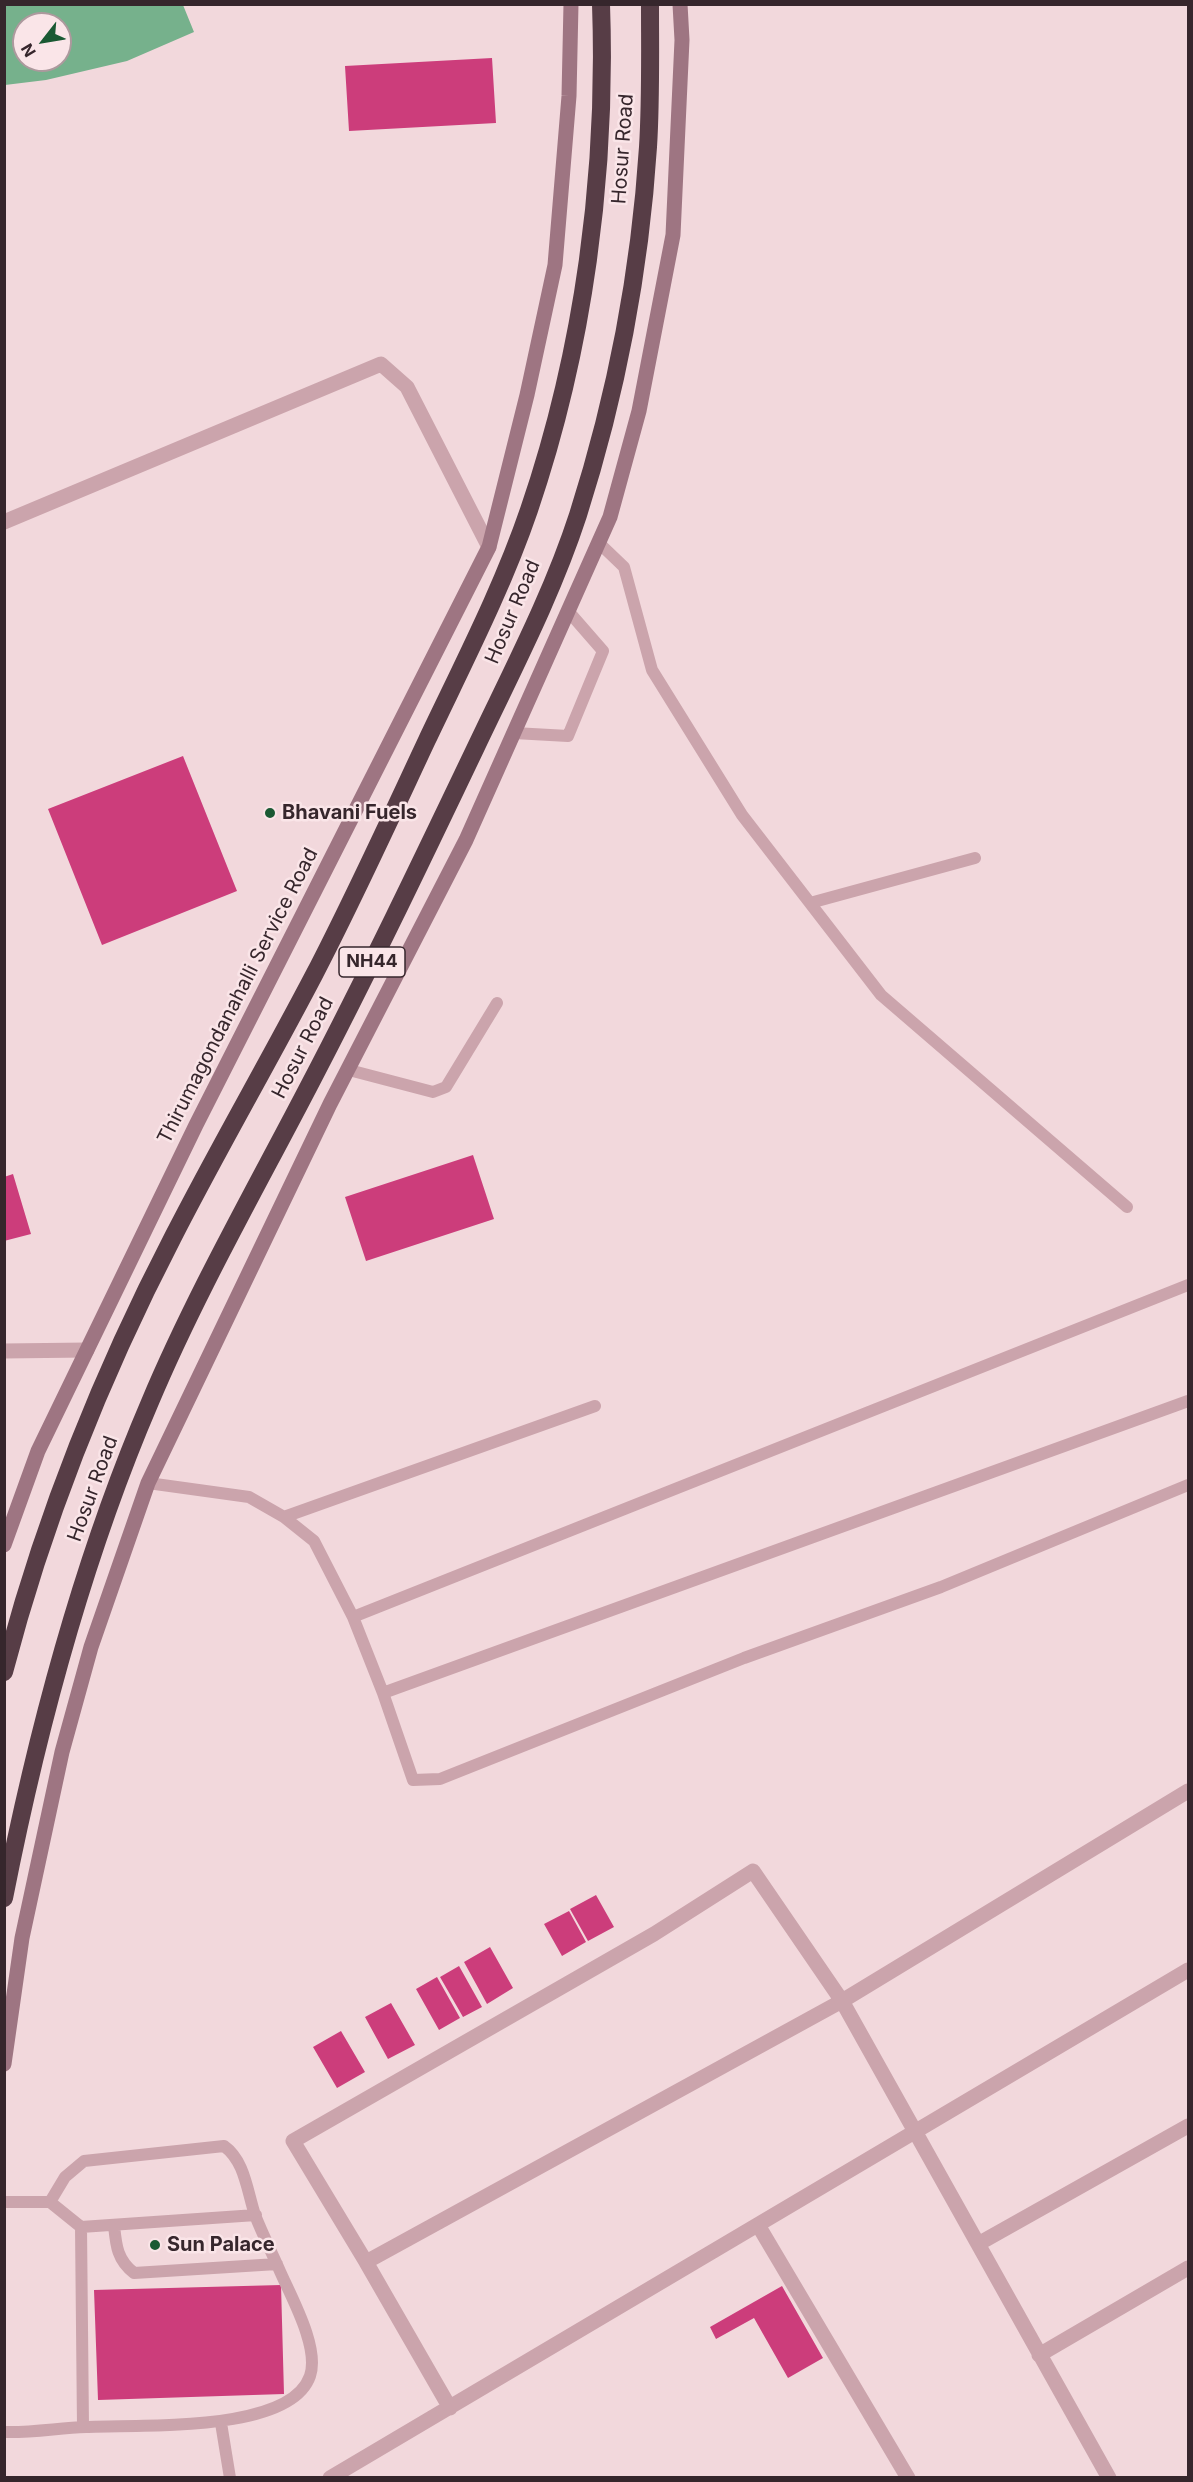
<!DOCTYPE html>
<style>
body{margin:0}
#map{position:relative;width:1193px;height:2482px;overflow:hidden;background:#f2d8dc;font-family:Inter,sans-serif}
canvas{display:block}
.frame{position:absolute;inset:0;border:6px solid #36262c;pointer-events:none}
.north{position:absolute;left:12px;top:12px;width:60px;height:60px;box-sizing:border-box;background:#fae5e8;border:2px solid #ac999d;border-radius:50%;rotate:239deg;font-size:16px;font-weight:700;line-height:24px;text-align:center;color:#36262c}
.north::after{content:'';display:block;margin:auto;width:21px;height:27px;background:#1a5933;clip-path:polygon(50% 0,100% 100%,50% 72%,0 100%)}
</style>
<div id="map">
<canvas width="1193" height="2482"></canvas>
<div class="frame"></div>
<div class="north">N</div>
</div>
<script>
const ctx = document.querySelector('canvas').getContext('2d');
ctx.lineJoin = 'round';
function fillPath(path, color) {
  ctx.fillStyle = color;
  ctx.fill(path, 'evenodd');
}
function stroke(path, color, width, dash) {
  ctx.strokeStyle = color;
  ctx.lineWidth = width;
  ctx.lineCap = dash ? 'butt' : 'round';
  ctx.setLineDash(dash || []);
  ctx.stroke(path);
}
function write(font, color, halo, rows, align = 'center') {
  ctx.font = font + ' Inter,sans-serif';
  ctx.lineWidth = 5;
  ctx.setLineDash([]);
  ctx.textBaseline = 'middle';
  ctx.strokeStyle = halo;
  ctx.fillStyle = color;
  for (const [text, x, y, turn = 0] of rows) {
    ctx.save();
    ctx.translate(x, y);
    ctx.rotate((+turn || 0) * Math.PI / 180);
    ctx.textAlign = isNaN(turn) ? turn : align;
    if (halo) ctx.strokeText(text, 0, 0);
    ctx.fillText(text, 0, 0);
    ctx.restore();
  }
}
fillPath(new Path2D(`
 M4,5h179l11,27 -67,29 -81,19 -41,5zM24,24h36v36h-36z`), '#76b18c');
fillPath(new Path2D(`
 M492,58l4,65 -147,8 -4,-65z
 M183,756l54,135 -135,54 -54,-136z
 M473,1155l21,64 -128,42 -21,-64z
 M13,1174l18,60 -27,7v-64z
 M596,1895l18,32 -26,14 -18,-32z
 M569,1911l17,31 -24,14 -18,-32z
 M490,1947l23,41 -26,16 -23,-42z
 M459,1966l23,41 -19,10 -23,-40z
 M437,1977l23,41 -21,12 -23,-41z
 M391,2003l24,42 -27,14 -23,-42z
 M341,2031l24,41 -28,16 -24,-41z
 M281,2285l3,109 -186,6 -4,-110z
 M782,2286l41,72 -35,20 -34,-60 -38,21 -6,-12z`), '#cc3d7b');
stroke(new Path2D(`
 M600,544l24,23 28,103 90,145 139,180 246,212
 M514,733l54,3 35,-85 -34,-39
 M810,903l165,-45
 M349,1070l84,22 13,-5 51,-84
 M148,1483l101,14 35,20 30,24 39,76 30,76 30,87 27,-1 304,-121 197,-71 247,-102
 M284,1517l311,-111
 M353,1617l835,-332
 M383,1693l805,-292
 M4,2202h46l31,25 175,-12
 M114,2225c2,20 3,35 20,48l143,-9
 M81,2227l2,200
 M221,2423l9,55
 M4,2432c28,1 54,-4 82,-5 51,-3 204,7 224,-51 10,-29 -20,-81 -31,-107 -8,-18 -17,-36 -24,-54 -8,-24 -10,-54 -31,-69l-140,15 -19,16 -15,25`), '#cba4ac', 12);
stroke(new Path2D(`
 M4,522l377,-158 26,23 82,160
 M4,1351l83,-1
 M758,2225l150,253
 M978,2244l210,-118
 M366,2262l-73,-121 361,-207 99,-63 89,130 346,-210
 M1039,2355l149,-87
 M450,2408l-84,-146 476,-261 267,477
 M330,2478l858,-508`), '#cba4ac', 15);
stroke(new Path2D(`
 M4,1545l34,-94 158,-326 293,-578 38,-152 28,-130 14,-169 2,-92
 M4,2064l18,-126 40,-186 29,-105 57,-164 182,-379 136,-264 144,-323 29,-106 34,-176 9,-195 -2,-36`), '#9e7582', 15);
stroke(new Path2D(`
 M4,1672c39,-150 98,-298 169,-435 45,-88 95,-174 141,-262 40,-77 76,-156 113,-235 36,-76 75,-151 102,-230 55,-161 78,-336 72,-506
 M4,1898c33,-167 79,-340 146,-496 45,-107 106,-214 160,-318 58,-111 112,-224 166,-337 36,-76 76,-152 102,-232 38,-119 62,-244 70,-368 3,-47 2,-95 2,-143`), '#573d46', 18);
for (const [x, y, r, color] of [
 [270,813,6,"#1a5933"],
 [155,2245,6,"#1a5933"]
]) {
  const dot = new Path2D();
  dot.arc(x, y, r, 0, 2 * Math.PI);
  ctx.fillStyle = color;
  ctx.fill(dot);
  stroke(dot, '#fae5e8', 2);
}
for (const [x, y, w] of [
 [372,962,66]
]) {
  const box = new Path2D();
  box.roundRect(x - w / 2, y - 15, w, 30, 4.5);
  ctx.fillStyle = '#fae5e8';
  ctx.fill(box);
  stroke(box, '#36262c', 1.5);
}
write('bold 18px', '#36262c', null, [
 ["NH44",372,962]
]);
write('20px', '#36262c', '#fae5e8', [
 ["Hosur Road",623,149,-86],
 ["Hosur Road",513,612,-67],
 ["Thirumagondanahalli Service Road",238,996,-63],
 ["Hosur Road",303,1048,-63],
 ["Hosur Road",93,1489,-70]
]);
write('bold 20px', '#36262c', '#fae5e8', [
 ["Bhavani Fuels",282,813],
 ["Sun Palace",167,2245]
], 'left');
</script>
